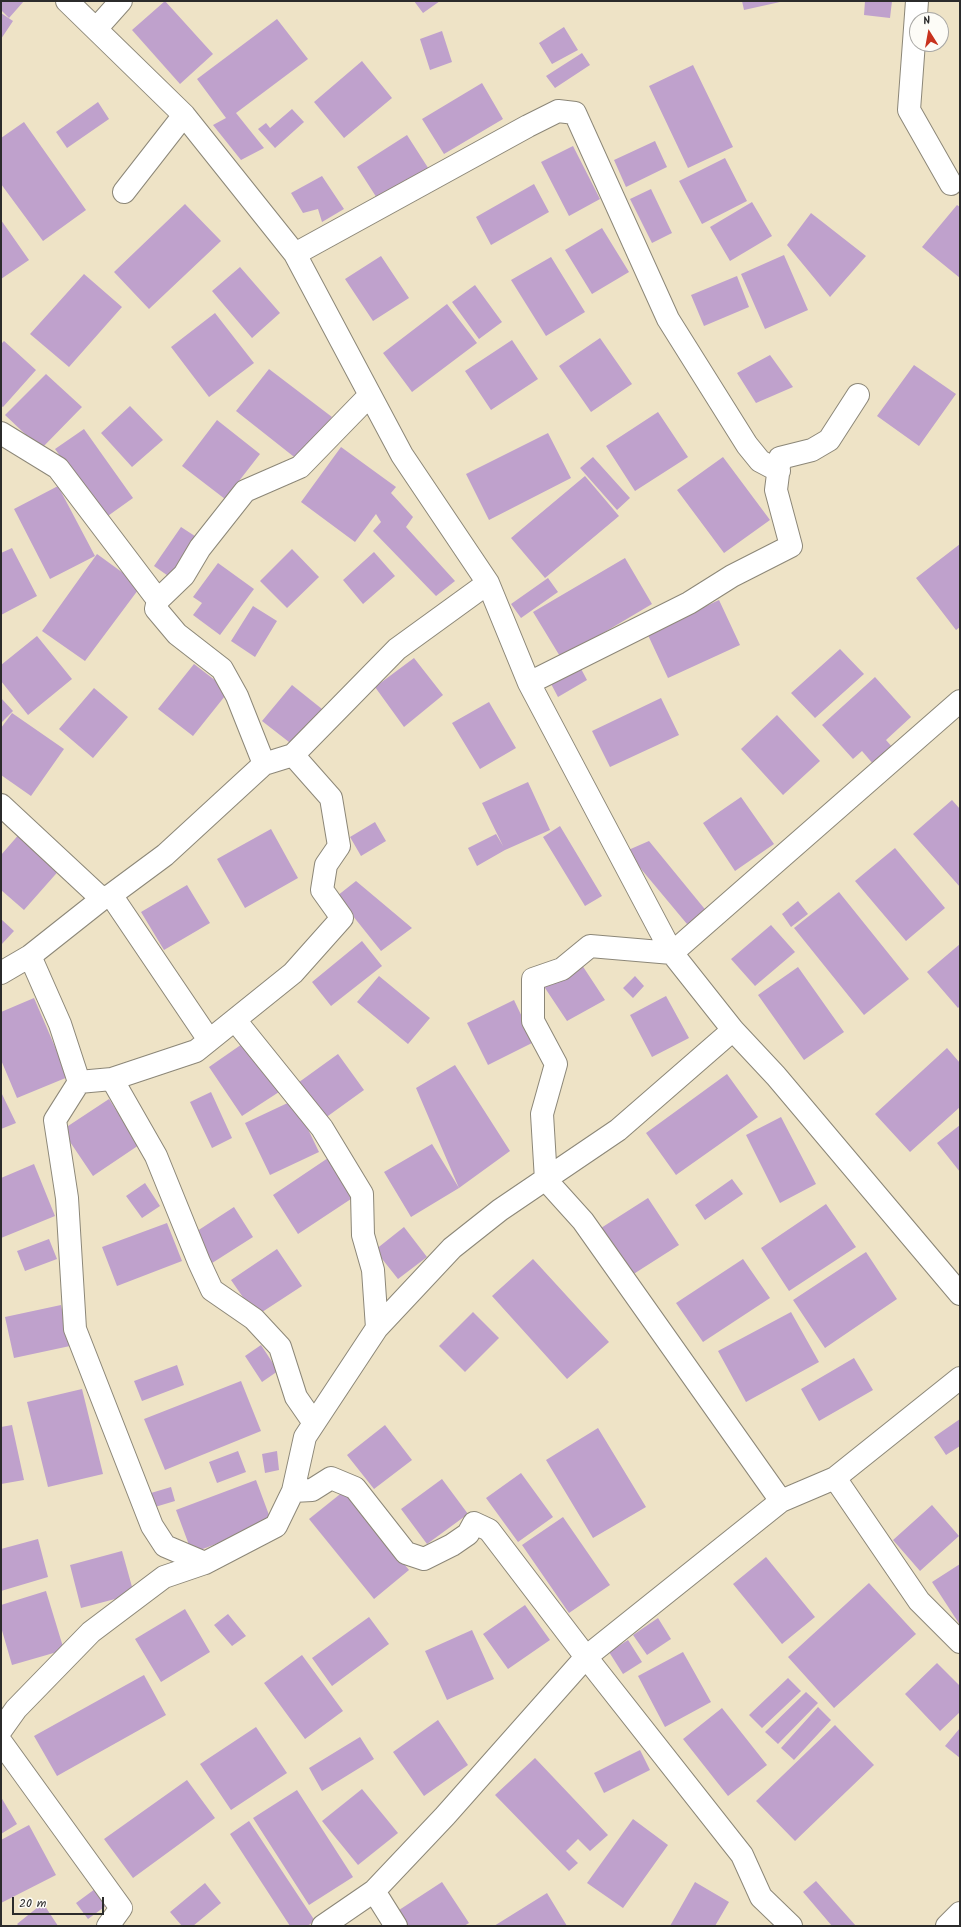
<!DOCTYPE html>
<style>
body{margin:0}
#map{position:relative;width:961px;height:1927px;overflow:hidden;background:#eee3c6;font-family:Kalam,sans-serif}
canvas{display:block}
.frame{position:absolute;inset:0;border:2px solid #2b2b2b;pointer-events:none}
.north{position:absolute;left:909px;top:12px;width:40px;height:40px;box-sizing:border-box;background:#fdfcf7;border:1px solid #a9a8a5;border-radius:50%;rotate:349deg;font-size:11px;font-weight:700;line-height:16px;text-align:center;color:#2b2b2b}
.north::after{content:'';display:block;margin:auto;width:14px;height:18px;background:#c8321e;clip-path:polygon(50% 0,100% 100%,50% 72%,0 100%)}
.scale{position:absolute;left:12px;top:1897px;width:92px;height:18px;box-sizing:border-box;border:2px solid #2b2b2b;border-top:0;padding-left:5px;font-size:12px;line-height:14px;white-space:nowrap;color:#2b2b2b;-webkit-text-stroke:3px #fdfcf7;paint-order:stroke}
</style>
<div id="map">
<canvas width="961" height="1927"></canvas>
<div class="frame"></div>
<div class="north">N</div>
<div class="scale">20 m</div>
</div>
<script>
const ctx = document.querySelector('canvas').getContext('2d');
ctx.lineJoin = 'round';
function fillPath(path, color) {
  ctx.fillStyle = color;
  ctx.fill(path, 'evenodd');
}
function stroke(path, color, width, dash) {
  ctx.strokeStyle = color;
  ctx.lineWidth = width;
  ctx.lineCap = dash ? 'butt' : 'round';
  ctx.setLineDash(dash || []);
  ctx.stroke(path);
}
fillPath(new Path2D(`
 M1,1h23l-15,17 -8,-8z
 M165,1l48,53 -33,30 -48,-54z
 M414,1h26l-17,12z
 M742,1h37l1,1 -36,8z
 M865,1h27l-2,17 -26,-3z
 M1,13l12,8 -12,18z
 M277,19l31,40 -72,54 28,35 -23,12 -28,-35 13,-7 -29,-39z
 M564,27l14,23 -26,14 -13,-21z
 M442,31l10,31 -22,8 -10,-31z
 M582,53l8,12 -35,23 -9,-12z
 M362,61l30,37 -48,40 -30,-36z
 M693,65l40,82 -45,21 -39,-82z
 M482,83l21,36 -59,35 -22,-35z
 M98,102l11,17 -42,29 -11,-16z
 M292,109l12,13 -29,26 -17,-19 8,-6 4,5z
 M24,122l62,88 -43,31 -42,-57v-46z
 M407,135l25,39 -50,32 -25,-39z
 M655,141l12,26 -41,20 -12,-27z
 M573,146l27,53 -31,17 -28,-54z
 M725,158l22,43 -45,23 -23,-43z
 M322,176l22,33 -22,13 -4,-13 -15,4 -12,-20z
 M534,184l15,28 -58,33 -15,-28z
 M651,189l21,44 -20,10 -22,-44z
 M752,202l20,34 -42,25 -20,-34z
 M185,204l36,37 -72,68 -35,-37z
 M957,205l3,2v71l-38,-31z
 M811,213l55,43 -36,41 -43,-52z
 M1,220l28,40 -28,19z
 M602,228l27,44 -37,22 -27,-44z
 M784,255l24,55 -43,19 -24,-55z
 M381,256l28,42 -36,23 -28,-42z
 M551,257l34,55 -39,24 -35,-56z
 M240,267l40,46 -28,25 -40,-47z
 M84,274l38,33 -53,60 -39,-33z
 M737,276l12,31 -45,19 -13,-31z
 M475,285l27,37 -23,17 -27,-37z
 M447,304l30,39 -65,49 -29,-39z
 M215,313l39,50 -45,34 -38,-50z
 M600,338l32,46 -41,28 -32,-46z
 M512,340l26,39 -47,31 -26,-39z
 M4,341l32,29 -33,37 -2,-1v-62z
 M770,355l23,32 -37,16 -19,-30z
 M914,365l42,29 -37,52 -42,-30z
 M269,369l63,48 -34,43 -62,-49z
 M46,374l36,33 -41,42 -36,-34z
 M130,406l33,34 -31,27 -31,-34z
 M658,412l30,45 -53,34 -29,-45z
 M217,420l43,34 -35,45 -43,-33z
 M84,429l49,69 -28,20 -50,-69z
 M548,433l23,45 -82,42 -23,-46z
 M341,447l55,40 -5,6 22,24 -7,10 49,54 -19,15 -63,-65 8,-9 -5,-8 -21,28 -54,-40z
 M593,457l37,41 -13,12 -37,-42z
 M723,457l47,63 -46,33 -47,-63z
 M585,476l34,40 -74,62 -34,-40z
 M58,486l37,70 -45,23 -36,-70z
 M181,527l20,13 -27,40 -20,-14z
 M960,544v83l-4,3 -40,-52z
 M12,548l25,48 -36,19v-62z
 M292,549l27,28 -32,31 -27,-27z
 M374,552l21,24 -32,28 -20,-24z
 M97,554l44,32 -56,75 -43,-30z
 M625,558l27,46 -91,54 -28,-46z
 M218,563l36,26 -34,46 -27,-20 9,-12 -9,-6z
 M548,578l10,14 -37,26 -10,-14z
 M719,600l21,45 -72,33 -21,-45z
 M253,606l24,15 -22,36 -24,-16z
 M37,636l35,43 -44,36 -27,-34v-16z
 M840,649l24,25 -49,44 -24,-25z
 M414,658l29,37 -39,32 -29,-40z
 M194,664l35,27 -36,45 -35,-27z
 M579,665l8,15 -29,17 -8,-15z
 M875,677l36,40 -25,23 7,8 -19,17 -12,-14 -9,8 -31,-34z
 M292,685l35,28 -29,36 -36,-28z
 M94,688l34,29 -35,41 -34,-29z
 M1,698l12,13 -12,12z
 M661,698l18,37 -69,32 -18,-36z
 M489,702l27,46 -36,21 -28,-46z
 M12,713l52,36 -33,47 -30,-21v-47z
 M777,715l43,46 -37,34 -42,-46z
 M528,782l22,48 -45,20 -28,16 -9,-18 28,-14 7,12 -21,-43z
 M741,797l33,47 -39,27 -32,-48z
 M952,800l8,9v78l-47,-53z
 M375,822l11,19 -25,15 -11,-19z
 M560,826l42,70 -17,10 -42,-69z
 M271,829l27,49 -53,30 -28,-49z
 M21,832l41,35 -38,43 -23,-20v-35z
 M649,841l59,72 -21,11 -61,-73z
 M895,848l50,60 -39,33 -51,-60z
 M356,881l56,47 -31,23 -44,-55z
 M187,885l23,38 -46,27 -23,-38z
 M839,892l70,87 -45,36 -70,-87z
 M798,901l10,13 -17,13 -9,-13z
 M1,919l13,12 -13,14z
 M771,925l24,27 -40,34 -24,-27z
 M362,941l20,25 -51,40 -19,-24z
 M960,944v62l-2,2 -31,-36z
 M580,962l25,38 -38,21 -26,-39z
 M798,967l46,65 -40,28 -46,-65z
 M379,976l51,42 -22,26 -51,-42z
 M635,976l9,10 -11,12 -10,-10z
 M666,996l23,42 -37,19 -22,-42z
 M34,998l34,79 -51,21 -16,-38v-48z
 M514,1000l20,42 -46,23 -21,-42z
 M245,1042l34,50 -37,24 -33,-49z
 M947,1048l13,15v44l-50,45 -35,-38z
 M338,1054l26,36 -43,31 -26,-36z
 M455,1065l55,86 -51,37 -48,29 -27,-45 48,-28 27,44 -43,-100z
 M727,1074l31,43 -82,58 -30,-42z
 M1,1092l15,31 -15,6z
 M211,1092l21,46 -20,10 -22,-46z
 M109,1099l30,46 -46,31 -31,-46z
 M294,1100l25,52 -49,23 -25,-52z
 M781,1117l35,67 -36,19 -34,-68z
 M960,1125v47l-23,-29z
 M331,1156l26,39 -59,39 -25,-39z
 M34,1164l21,52 -54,22v-60z
 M732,1179l11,15 -38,26 -10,-15z
 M145,1183l15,23 -18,12 -16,-22z
 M648,1198l31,47 -47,30 -31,-47z
 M826,1204l30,43 -67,44 -28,-43z
 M234,1207l19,30 -44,28 -18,-30z
 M167,1223l15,38 -65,25 -15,-39z
 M404,1227l23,30 -29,22 -23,-29z
 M49,1239l8,20 -32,12 -8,-20z
 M277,1249l25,37 -46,30 -25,-36z
 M866,1252l31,47 -72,49 -32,-48z
 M533,1259l76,83 -42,37 -75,-83z
 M743,1259l27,39 -67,44 -27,-39z
 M61,1305l9,41 -56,12 -9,-41z
 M473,1312l26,26 -34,34 -26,-26z
 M791,1312l28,50 -73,40 -28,-51z
 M261,1345l17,26 -16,11 -17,-26z
 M854,1358l19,32 -54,31 -18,-32z
 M177,1365l7,20 -42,16 -8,-20z
 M241,1381l20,50 -96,39 -21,-51z
 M82,1389l21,85 -55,13 -21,-85z
 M960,1419v27l-14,9 -12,-18z
 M12,1425l12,55 -23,4v-57z
 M385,1425l27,35 -38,29 -27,-34z
 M598,1428l48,79 -53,31 -47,-78z
 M238,1451l8,21 -29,11 -8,-21z
 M277,1451l2,19 -14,3 -3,-19z
 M521,1473l32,44 -35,25 -32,-44z
 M442,1479l26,35 -41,30 -26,-35z
 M256,1480l16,43 -80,30 -16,-43z
 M171,1487l4,14 -20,6 -4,-14z
 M344,1491l65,79 -35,29 -65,-80z
 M932,1505l27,31 -39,35 -27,-31z
 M563,1517l47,68 -41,28 -47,-68z
 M38,1539l10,38 -47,14v-42z
 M122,1551l12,43 -53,14 -11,-43z
 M766,1557l49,60 -33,27 -49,-60z
 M960,1564v61l-28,-43z
 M869,1583l47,51 -82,74 -46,-51z
 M46,1591l18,59 -52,15 -11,-38v-22z
 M525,1605l25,35 -42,29 -25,-35z
 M185,1609l25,43 -49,30 -26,-43z
 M228,1614l18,22 -14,10 -18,-21z
 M369,1617l20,27 -57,42 -20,-28z
 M658,1618l13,21 -24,16 -14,-20z
 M472,1630l22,49 -47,21 -22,-49z
 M628,1640l14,22 -19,12 -14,-22z
 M683,1652l28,50 -46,25 -27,-51z
 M302,1655l41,56 -38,28 -41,-56z
 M937,1663l23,23v26l-20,19 -35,-37z
 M144,1675l22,40 -109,61 -23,-40z
 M788,1678l13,13 -39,37 -13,-13z
 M806,1692l12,11 -40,41 -13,-12z
 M818,1707l13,13 -37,40 -13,-12z
 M722,1708l45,57 -39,31 -45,-57z
 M438,1720l30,45 -44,31 -31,-44z
 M835,1725l39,40 -79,76 -39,-40z
 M256,1727l31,46 -56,37 -31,-46z
 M960,1728v30l-15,-12z
 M360,1737l14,22 -52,32 -13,-23z
 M640,1750l10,20 -46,23 -10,-20z
 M535,1758l73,77 -18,16 -12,-12 -12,12 12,12 -9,8 -74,-76z
 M187,1780l28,38 -82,60 -29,-39z
 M362,1789l36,44 -40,32 -36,-44z
 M297,1790l56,87 -44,28 -56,-87z
 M1,1797l16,27 -16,10z
 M633,1819l35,26 -45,63 -36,-25z
 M249,1821l66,100 -8,5h-17l-60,-92z
 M29,1825l27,50 -55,28v-63z
 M816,1881l40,45h-24l-29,-34z
 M442,1882l27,41 -5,3h-58l-10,-14z
 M695,1882l34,20 -14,24h-45z
 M205,1883l16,20 -28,23h-11l-12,-14z
 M95,1889l12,16 -19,14 -12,-16z
 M547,1893l20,33h-73z
 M43,1903l15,23h-39l-2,-2z`), '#bfa1cc');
const minor = new Path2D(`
 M67,1l117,114 111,139 107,201 86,128 41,100 143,270 61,77 43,46 184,218
 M917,1l-8,109 42,74
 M96,29l25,-28
 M124,192l60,-77
 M295,254l233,-128 30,-15 17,2 93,206 79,126 13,16 19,10
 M1,433l57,35 100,132 -2,9 21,25 45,35 15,27 27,68
 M158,600l26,-25 16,-27 45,-57 55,-24 70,-72
 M529,683l160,-80 43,-27 59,-30 -15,-56 4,-32 32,-8 17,-10 29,-45
 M1,805l101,94
 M111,895l98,145
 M30,956l30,68 19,58 -24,38 12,78 8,131 77,197 13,20 40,17
 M1,973l29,-17 72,-57 9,-4 54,-40 99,-91 29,-9 104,-106 91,-66
 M235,1020l87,108 40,66 1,41 10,35 4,58
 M112,1079l44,77 43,106 13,28 42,29 26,28 16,50 18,26
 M79,1082l33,-3 84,-28 97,-78 49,-55 -20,-28 4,-25 13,-19 -8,-48 -38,-43
 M835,1478l84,123 41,41
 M293,1491l19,-1 19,-12 24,10 51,65 18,6 28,-14 16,-11 6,-11 15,7 97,127 156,198 19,42 30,29
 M781,1501l-198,-280 -37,-41 -4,-66 14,-50 -23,-43v-42l29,-10 28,-23 82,7 288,-252
 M1,1730l15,-21 75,-77 73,-55 41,-14 71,-37 17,-35 12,-54 72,-109 75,-80 48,-38 118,-80 115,-100
 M1,1742l120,166 -13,18
 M374,1891l22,35
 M323,1926l51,-35 71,-75 141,-159 195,-156 54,-23 125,-100
 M947,1926l13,-13`);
stroke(minor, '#8c8778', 24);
stroke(minor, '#fff', 22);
</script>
